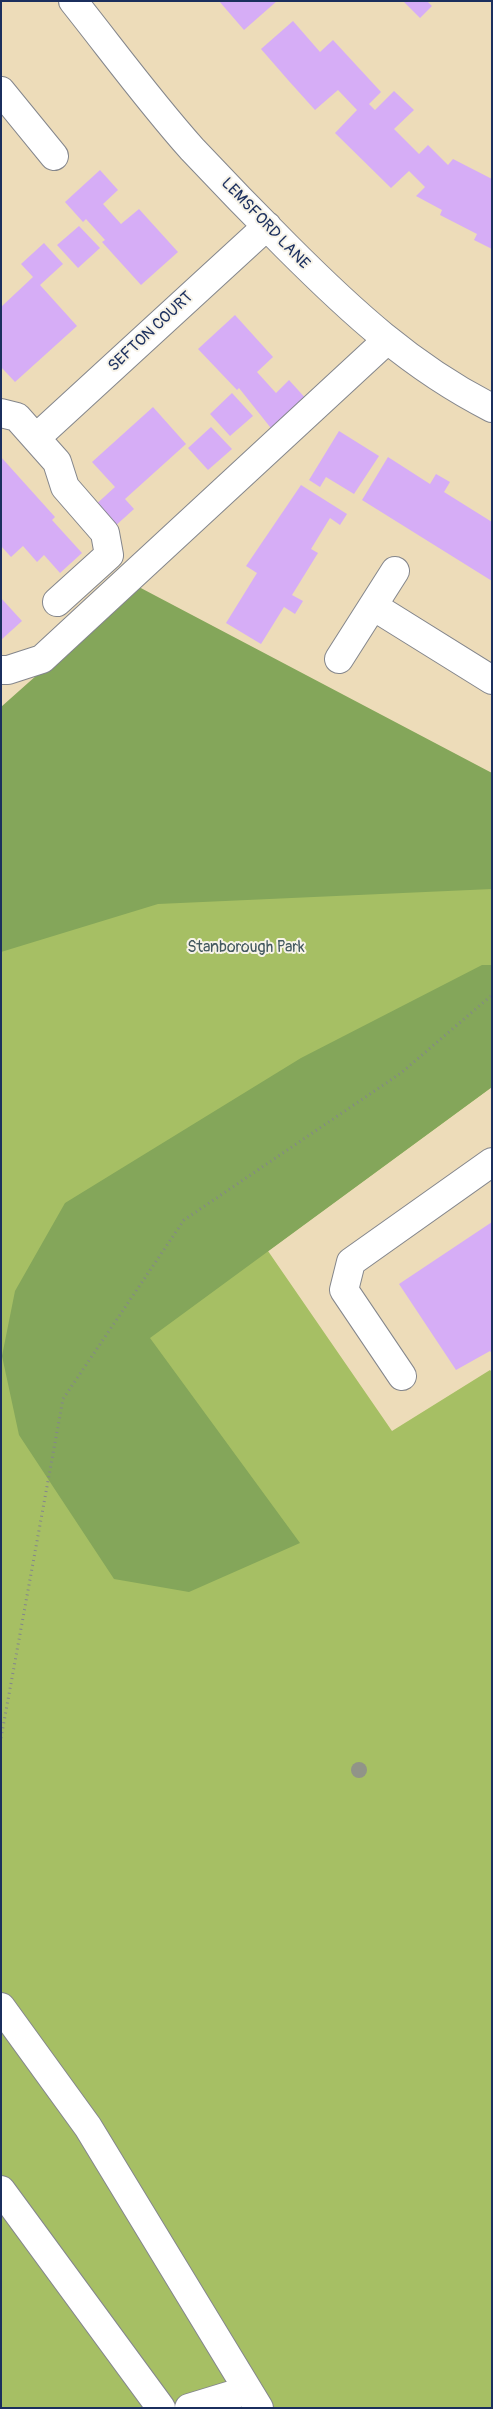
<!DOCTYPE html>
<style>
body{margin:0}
#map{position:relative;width:493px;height:2409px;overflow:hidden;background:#eddcb9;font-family:Pangolin,sans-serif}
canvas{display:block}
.frame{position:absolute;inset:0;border:2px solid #1b2f5e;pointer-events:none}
</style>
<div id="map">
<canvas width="493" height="2409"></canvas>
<div class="frame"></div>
</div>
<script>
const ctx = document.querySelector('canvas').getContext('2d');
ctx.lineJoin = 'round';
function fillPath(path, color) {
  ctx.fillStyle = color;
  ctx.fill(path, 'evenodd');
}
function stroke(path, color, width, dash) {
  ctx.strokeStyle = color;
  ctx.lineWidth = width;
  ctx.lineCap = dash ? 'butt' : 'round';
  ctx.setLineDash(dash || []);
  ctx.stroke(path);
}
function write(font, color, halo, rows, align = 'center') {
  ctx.font = font + ' Pangolin,sans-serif';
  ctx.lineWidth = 4;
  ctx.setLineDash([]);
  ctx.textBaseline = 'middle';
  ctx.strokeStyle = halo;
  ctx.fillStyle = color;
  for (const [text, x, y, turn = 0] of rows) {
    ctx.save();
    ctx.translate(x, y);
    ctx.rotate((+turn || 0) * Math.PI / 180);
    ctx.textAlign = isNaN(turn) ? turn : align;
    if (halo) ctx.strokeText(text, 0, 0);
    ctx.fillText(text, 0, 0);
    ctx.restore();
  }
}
fillPath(new Path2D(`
 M1,707l491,66v314l-224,164 124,180 98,-61 2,2v1036h-491z`), '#a6bf64');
fillPath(new Path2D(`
 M137,586l355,187v116l-334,15 -157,48v-245z
 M482,965h10v122l-342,251 150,205 -111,49 -75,-13 -95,-144 -17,-79 13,-65 50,-88 236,-145z`), '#84a65a');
fillPath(new Path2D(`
 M219,1h58l-33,29z
 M403,1h24l5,5 -12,12z
 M293,21l27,31 13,-12 48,52 -12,12 6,6 19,-19 20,19 -20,19 25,25 9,-9 20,20 5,-6 39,20v70l-18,-9 3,-6 -37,-19 2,-5 -26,-14 9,-9 -16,-16 -18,17 -56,-55 22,-23 -19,-20 -23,20 -27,-30 -27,-31z
 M100,170l18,20 -15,14 18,20 18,-15 39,43 -37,33 -39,-43 3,-2 -19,-21 -3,3 -18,-20z
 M79,226l21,22 -22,20 -21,-23z
 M44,243l19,21 -23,21 37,41 -62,56 -14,-15v-60l32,-30 -12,-13z
 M235,315l38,42 -16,15 19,21 13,-13 19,21 -34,31 -35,-44 -2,2 -39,-41z
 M232,393l21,23 -23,20 -20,-22z
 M153,407l33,37 -61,55 9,10 -21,19 -20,-21 22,-20 -23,-25z
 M211,427l21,22 -24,21 -20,-22z
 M339,431l40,25 -25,38 -28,-17 -6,10 -11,-7z
 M1,457l54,60 -3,3 30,33 -22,20 -16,-18 -7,7 -14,-16 -12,11 -10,-11z
 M388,457l42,27 6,-10 14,8 -6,10 48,30v59l-130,-81z
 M301,485l46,29 -7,11 -10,-7 -19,31 7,4 -26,42 11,6 -8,13 -11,-7 -23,37 -35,-21 31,-50 -11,-7z
 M1,598l21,23 -21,19z
 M492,1222v132l-2,-3 -34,19 -57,-86z`), '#d6adf6');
const minor = new Path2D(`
 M73,1c39,49 77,101 119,148 31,33 63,66 95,98 63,63 124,120 205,161
 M1,91l53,65
 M1,413l16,4 40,45 8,25 40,46 4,22 -52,47
 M36,438l231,-212
 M373,606l119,74
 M339,659l56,-88
 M1,670h7l34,-11 345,-319
 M402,1376l-58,-86 7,-28 141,-100
 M1,2007l87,120 171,281
 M1,2190l160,218
 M189,2408l59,-18`);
stroke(minor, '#84868c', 30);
stroke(new Path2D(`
 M1,1738l62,-339 121,-179 217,-147 91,-78`), '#84868c', 3, [1, 4]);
stroke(minor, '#fff', 28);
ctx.fillStyle = '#919488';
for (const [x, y] of [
 [359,1770]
]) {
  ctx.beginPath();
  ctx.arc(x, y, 8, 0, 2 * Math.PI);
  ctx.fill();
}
write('16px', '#1b2f5e', '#f7f3e8', [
 ["LEMSFORD LANE",265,224,46],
 ["SEFTON COURT",151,332,-43]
]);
write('16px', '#455a60', '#f7f3e8', [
 ["Stanborough Park",246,948]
]);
</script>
